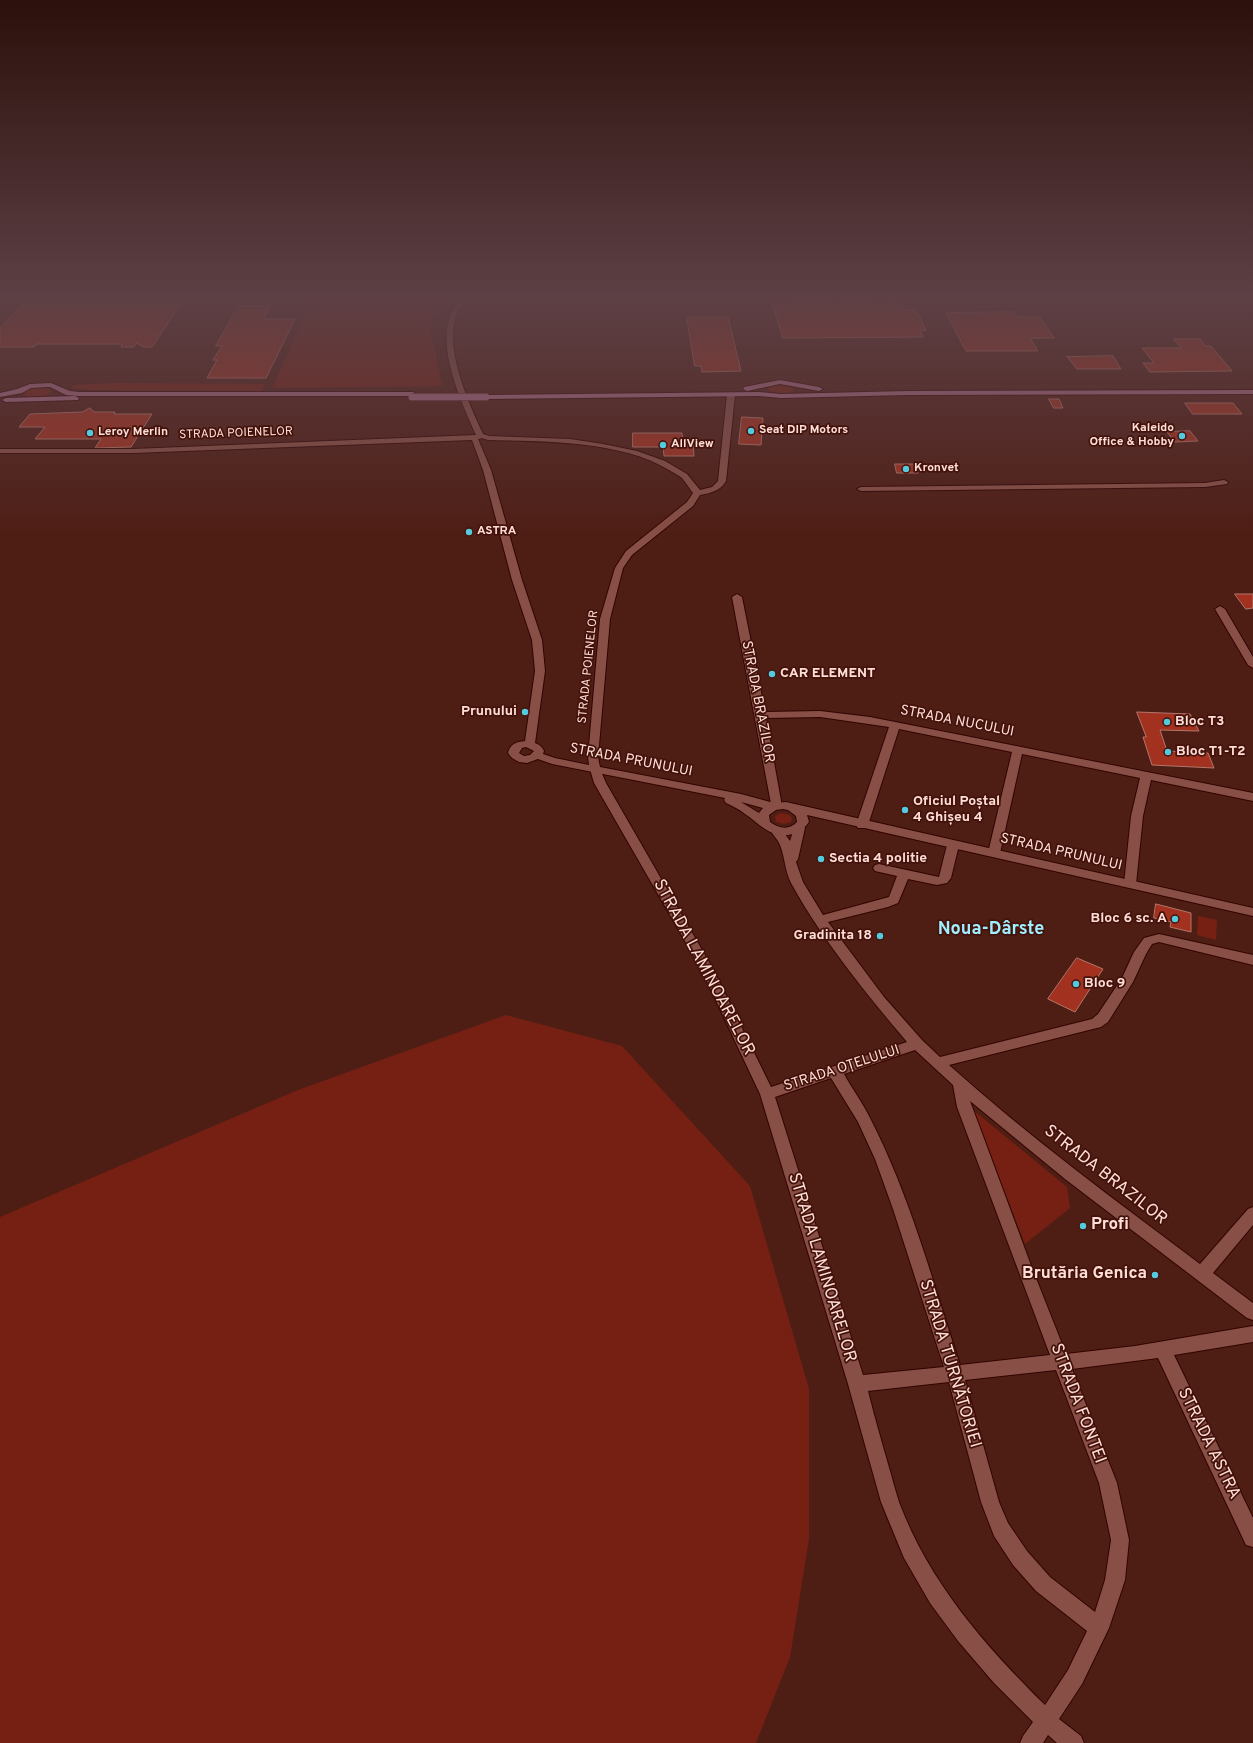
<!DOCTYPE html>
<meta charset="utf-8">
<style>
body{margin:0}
canvas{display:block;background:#4e1d14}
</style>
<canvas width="1253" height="1743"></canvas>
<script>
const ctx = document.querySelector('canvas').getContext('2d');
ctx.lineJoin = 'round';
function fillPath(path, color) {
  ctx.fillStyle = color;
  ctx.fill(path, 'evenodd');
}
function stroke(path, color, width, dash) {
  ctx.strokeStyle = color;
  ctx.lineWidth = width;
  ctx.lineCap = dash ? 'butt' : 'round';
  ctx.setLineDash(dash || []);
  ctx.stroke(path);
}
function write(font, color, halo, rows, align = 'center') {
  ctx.font = font + ' Overpass,sans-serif';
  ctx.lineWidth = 3.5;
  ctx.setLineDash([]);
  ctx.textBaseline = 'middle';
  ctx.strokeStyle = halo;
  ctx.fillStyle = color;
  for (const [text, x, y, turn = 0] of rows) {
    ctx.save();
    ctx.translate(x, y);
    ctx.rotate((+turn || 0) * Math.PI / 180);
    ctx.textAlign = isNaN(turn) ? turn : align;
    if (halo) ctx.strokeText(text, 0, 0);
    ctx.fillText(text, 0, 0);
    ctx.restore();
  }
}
fillPath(new Path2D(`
 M315,295h132l-15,24 -2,9 12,58 -170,2z
 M115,383l150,1 -3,7 -172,-1 -18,-2 3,-3z
 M781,384l11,2 2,5c-7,5 -19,5 -26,-2l2,-3z
 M34,388l9,-1 7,2 1,3c-7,6 -19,7 -27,3l2,-4z
 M781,813l9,2 2,4 -1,3 -7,2 -8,-2 -1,-6z
 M1198,916l19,4 -1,20 -19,-5z
 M506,1015l116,31 128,140 59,203v150l-19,118 -34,86h-756v-526l298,-127z
 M973,1110l94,77 3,21 -45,36z`), '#752012');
const building = new Path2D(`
 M899,299l6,11h11l10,20 -6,1 3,6 -140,1 -11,-35 24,-1 -1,-1z
 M22,305h158l-28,42h-8l-8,-4 -2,4h-13l1,-3h-86l-2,3h-34v-19z
 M239,306h32l-7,13h31l-29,59h-59l10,-18h-4l9,-14h-6z
 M1014,312l3,5h23l14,21h-24l8,13h-72l-20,-38z
 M687,317h41l13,54 -39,1 -1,-6h-6z
 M1174,339h26l6,7h5l21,25 -82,1 -7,-9h11l-12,-15h39z
 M1113,356l8,13h-44l-10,-12z
 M1049,399h10l4,9h-9z
 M1185,403h48l9,11h-49z
 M90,408l4,4h21l-1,2h38l-21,33 -36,1 6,-9h-66l10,-12h-26l11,-13 52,-2z
 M742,417l21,1 -2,27 -22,-1z
 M1190,431l8,10 -23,1 -8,-10z
 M633,433h49l1,11h10l1,12h-30l-1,-9h-30z
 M895,464h20l3,9h-21z
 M1235,594h18v14l-7,1z
 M1137,712l53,2 9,17 -39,-1 7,21 41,2 6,15 -62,-3 -9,-28h3z
 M1156,904l35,9v19l-21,-5 1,-5 -17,-4z
 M1077,958l26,11 -28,43 -27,-13z`);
fillPath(building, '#a3311f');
stroke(building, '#b2776b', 1);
const street = new Path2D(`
 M1224,480l4,2 -1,2 -22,3 -344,4 -4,-2 4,-2 344,-4z
 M737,594l5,3 23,115 55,-1 50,6 383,76v8l-102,-21 -8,36 -7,68 -2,3h-8l-2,-3 7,-68 9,-38 -118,-24 -22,99 -2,3h-8l-2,-3 24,-101 -113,-23 -31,96 -2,3h-8l-2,-3 33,-98 -69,-10 -54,1 16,88 -2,3h-8l-40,-212z
 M1220,606l5,3 28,48v11l-5,-3 -33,-56z
 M595,766l5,3 6,14 107,186 58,118 136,-45c-42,-50 -84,-101 -116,-159 -6,-12 -6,-25 -11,-38 -2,-5 -7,-10 -10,-15l2,-3h8l10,14 5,-16h8l2,3 -7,31 -2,3 7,20 20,33 66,-18 8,-21 -22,-5 -2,-3 2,-3 4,-1 60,13 8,-32 2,-3h8l2,3 -8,33 -4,5 -10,2 -29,-6 -10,24 -10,4 -60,15 56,75 38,43 18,17 152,-38 6,-5 24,-36 12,-26 10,-14 15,-4 94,21v10l-94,-23 -7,2 -6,10 -13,28 -25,40 -7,5 -152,38c80,72 166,135 251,199l48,-55 5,-2v18l-40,48 40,30v17l-6,-2 -182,-139 -95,-78 62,167 34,86 69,-8 118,-20v16l-79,13 79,163v29l-7,-2 -88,-187 -86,11 45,114 12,57 -4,40 -16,48 -27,56 -23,35 22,17 3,7h-27l-9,-8 -5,8h-23l3,-7 10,-14 -39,-39 -36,-42 -28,-38 -26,-45 -23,-56 -33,-118 -88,-290 -59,-125 -107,-186 -4,-14zM915,1050l38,35 4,22 93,248 -90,10c-27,-83 -50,-169 -90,-247 -7,-15 -18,-29 -26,-44zM831,1078l27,44 17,37 18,50 51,158 -81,8 -88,-278zM1056,1370l43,113 12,57 -6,40 -10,32 -45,-35 -23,-26 -19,-28 -9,-21 -34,-122zM949,1382l32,120 13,34 19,29 23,26 51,40 -19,39 -23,35c-60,-59 -116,-123 -146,-203 -4,-12 -7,-25 -11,-38 -7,-24 -14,-49 -20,-73z`);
const secondary = new Path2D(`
 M462,295h6c-5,7 -10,16 -13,24 -9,35 14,84 28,115l6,2 81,3 33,5 34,7 28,10 22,13 13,16 12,-3 6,-6 9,-86 4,-2 4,2 -9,86c-6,10 -15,12 -26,14l-7,11 -61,49 -9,13 -13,51 -12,138 2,10 141,27 33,9 12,-1 467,106v8l-446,-101 2,7c-10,15 -29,17 -44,7 -7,-4 -13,-11 -20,-15 -6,-5 -13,-8 -19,-11l-2,-3 1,-2 -173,-34 -14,-5 -11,4 -8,-1 -7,-4 -4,-5c2,-9 8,-11 17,-12l10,-70 -3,-31 -20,-60 -29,-110 -11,-30 -339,13h-133v-4h133l343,-14c-14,-31 -37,-81 -27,-116 3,-9 8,-17 13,-24zM482,438l6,2c54,1 135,1 181,30 4,3 10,5 13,8 4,5 7,10 11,15l-6,9 -61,49 -11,17 -15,51 -12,138 1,8 -34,-7 -12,-4 1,-3c-2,-4 -4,-6 -9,-8l10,-72 -3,-31 -20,-60 -31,-110 -13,-31zM526,747l8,4 -4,4 -6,1 -5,-3 3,-5zM741,802l22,6 -4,5zM783,809l5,1 8,6 1,6c-8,9 -19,6 -27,0l-1,-7 7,-5z`);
const primary = new Path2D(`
 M780,380l39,7 4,2 -4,2 -39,-7 -33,7 -4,-2 1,-2z
 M51,383l19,8 9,1h334l4,2 -4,2h-334l-13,-1 -16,-8h-4l-15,1 -9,5 -22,4v-4l17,-4 13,-5z
 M1253,390v4l-346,1 -126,3 -22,-2 -273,3 -4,-2 4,-2 273,-3 22,2 126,-3z
 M75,396l4,2 -1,2 -72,2 -4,-2 4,-2z`);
stroke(street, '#320300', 2);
stroke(secondary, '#320300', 2);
stroke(primary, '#320300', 2);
fillPath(street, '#874f45');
fillPath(secondary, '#874f45');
fillPath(primary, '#ad6e8c');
const primaryBridge = new Path2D(`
 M412,397h74`);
stroke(primaryBridge, '#320300', 8, []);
stroke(primaryBridge, '#ad6e8c', 7);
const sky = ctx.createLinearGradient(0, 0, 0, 539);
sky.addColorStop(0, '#2b100b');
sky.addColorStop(0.55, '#5d4045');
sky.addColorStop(1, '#5d404500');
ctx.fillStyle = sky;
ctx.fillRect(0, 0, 1253, 539);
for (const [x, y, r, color] of [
 [751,431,4,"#55cadf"],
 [90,433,4,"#55cadf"],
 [1182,436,4,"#55cadf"],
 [663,445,4,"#55cadf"],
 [906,469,4,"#55cadf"],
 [469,532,4,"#55cadf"],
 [772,674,4,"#55cadf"],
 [525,712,4,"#55cadf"],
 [1167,722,4,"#55cadf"],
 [1168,752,4,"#55cadf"],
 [905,810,4,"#55cadf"],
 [821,859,4,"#55cadf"],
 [1175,919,4,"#55cadf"],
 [880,936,4,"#55cadf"],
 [1076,984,4,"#55cadf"],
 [1083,1226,4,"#55cadf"],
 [1155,1275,4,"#55cadf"]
]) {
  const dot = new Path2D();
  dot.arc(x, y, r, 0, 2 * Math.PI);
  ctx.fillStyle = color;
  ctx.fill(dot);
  stroke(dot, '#43120a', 1.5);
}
write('bold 12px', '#ffded7', '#43120a', [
 ["Kaleido",1174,429,"right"],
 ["Office & Hobby",1174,443,"right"],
 ["Seat DIP Motors",759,431],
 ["Leroy Merlin",98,433],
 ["AllView",671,445],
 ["Kronvet",914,469],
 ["ASTRA",477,532]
], 'left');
write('12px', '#ffded7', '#43120a', [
 ["STRADA POIENELOR",236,434,-2],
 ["STRADA POIENELOR",589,667,-84]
]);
write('bold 14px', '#ffded7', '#43120a', [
 ["CAR ELEMENT",780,674],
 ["Prunului",517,712,"right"],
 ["Bloc T3",1175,722],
 ["Bloc T1-T2",1176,752],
 ["Oficiul Poștal",913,802],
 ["4 Ghișeu 4",913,818],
 ["Sectia 4 politie",829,859],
 ["Bloc 6 sc. A",1167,919,"right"],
 ["Gradinita 18",872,936,"right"],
 ["Bloc 9",1084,984]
], 'left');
write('14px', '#ffded7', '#43120a', [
 ["STRADA BRAZILOR",757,702,79],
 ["STRADA NUCULUI",957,722,11],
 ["STRADA PRUNULUI",631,761,11],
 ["STRADA PRUNULUI",1061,853,13],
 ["STRADA OȚELULUI",842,1069,-18]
]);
write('17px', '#ffded7', '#43120a', [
 ["STRADA LAMINOARELOR",703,968,62],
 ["STRADA BRAZILOR",1105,1176,38],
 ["STRADA LAMINOARELOR",821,1268,73],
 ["STRADA TURNĂTORIEI",949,1364,73],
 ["STRADA FONTEI",1077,1404,69],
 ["STRADA ASTRA",1208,1444,64]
]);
write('bold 17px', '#ffded7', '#43120a', [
 ["Profi",1091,1226],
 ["Brutăria Genica",1147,1275,"right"]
], 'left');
write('bold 18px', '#a0efff', '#43120a', [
 ["Noua-Dârste",991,930]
]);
</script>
